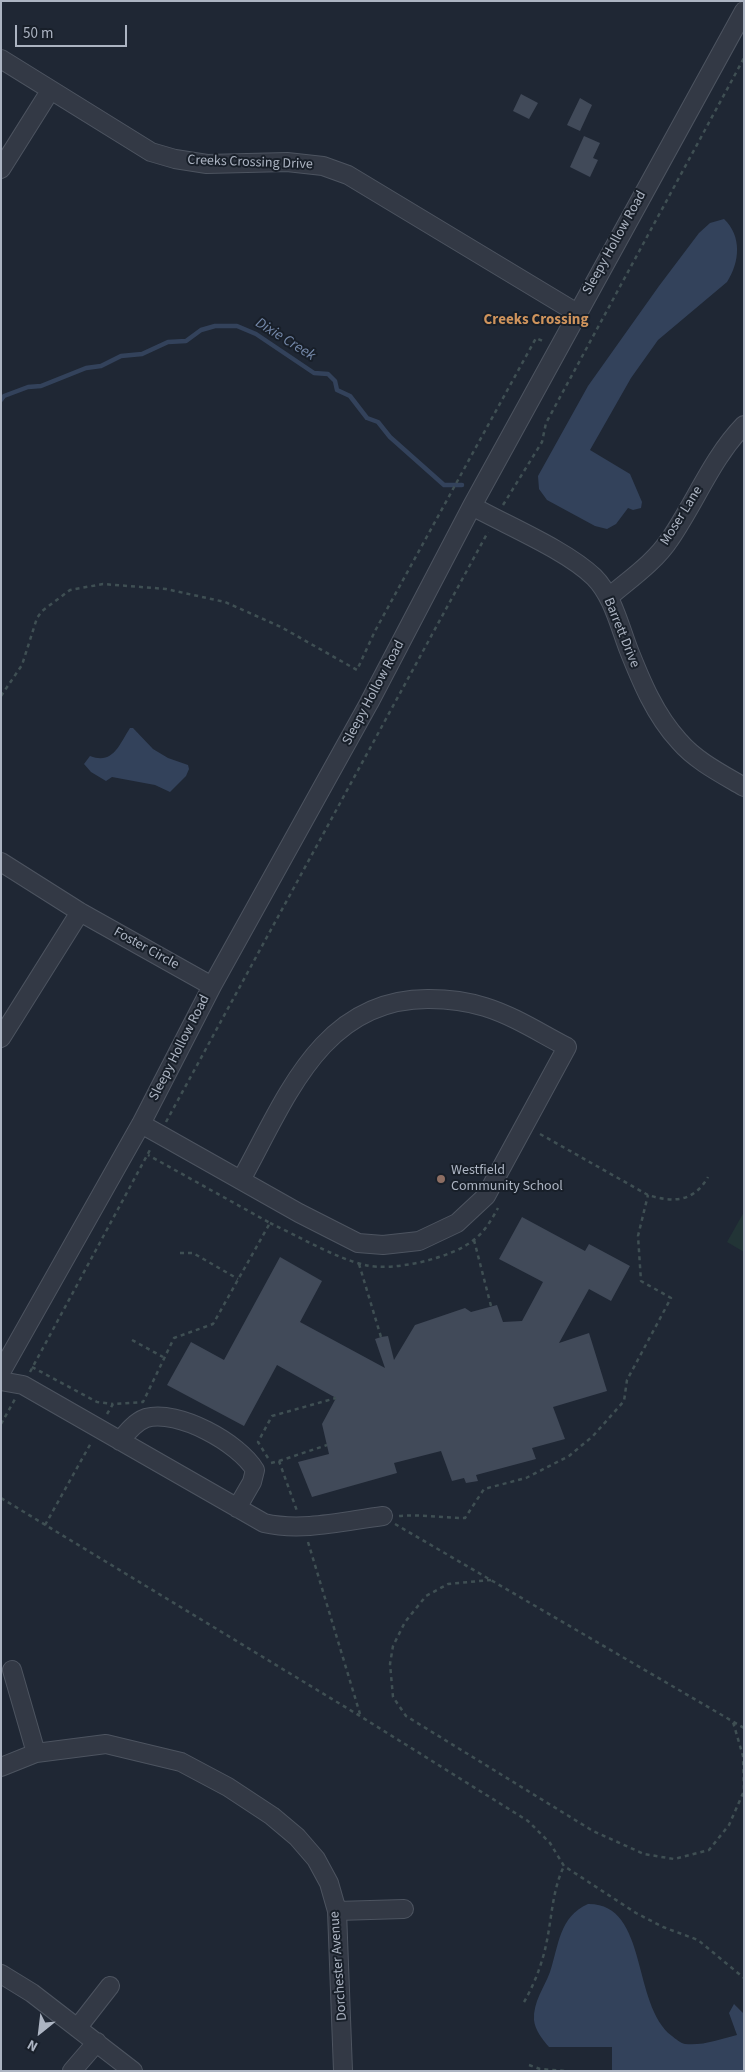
<!DOCTYPE html>
<style>
body{margin:0}
#map{position:relative;width:745px;height:2072px;overflow:hidden;background:#1f2734;font-family:"Source Sans 3",sans-serif}
canvas{display:block}
.frame{position:absolute;inset:0;border:2px solid #acb4c2;pointer-events:none}
.north{position:absolute;left:15px;top:2007px;width:50px;height:50px;-webkit-text-stroke:4px #181f29;paint-order:stroke;rotate:209deg;font-size:14px;font-weight:700;line-height:20px;text-align:center;color:#acb4c2}
.north::after{content:'';display:block;margin:auto;width:18px;height:22px;background:#acb4c2;clip-path:polygon(50% 0,100% 100%,50% 72%,0 100%)}
.scale{position:absolute;left:15px;top:25px;width:112px;height:22px;box-sizing:border-box;border:2px solid #acb4c2;border-top:0;padding-left:6px;font-size:15px;line-height:18px;white-space:nowrap;color:#acb4c2;-webkit-text-stroke:4px #181f29;paint-order:stroke}
</style>
<div id="map">
<canvas width="745" height="2072"></canvas>
<div class="frame"></div>
<div class="north">N</div>
<div class="scale">50 m</div>
</div>
<script>
const ctx = document.querySelector('canvas').getContext('2d');
ctx.lineJoin = 'round';
function fillPath(path, color) {
  ctx.fillStyle = color;
  ctx.fill(path, 'evenodd');
}
function stroke(path, color, width, dash) {
  ctx.strokeStyle = color;
  ctx.lineWidth = width;
  ctx.lineCap = dash ? 'butt' : 'round';
  ctx.setLineDash(dash || []);
  ctx.stroke(path);
}
function write(font, color, halo, rows, align = 'center') {
  ctx.font = font + ' "Source Sans 3",sans-serif';
  ctx.lineWidth = 4;
  ctx.setLineDash([]);
  ctx.textBaseline = 'middle';
  ctx.strokeStyle = halo;
  ctx.fillStyle = color;
  for (const [text, x, y, turn = 0] of rows) {
    ctx.save();
    ctx.translate(x, y);
    ctx.rotate((+turn || 0) * Math.PI / 180);
    ctx.textAlign = isNaN(turn) ? turn : align;
    if (halo) ctx.strokeText(text, 0, 0);
    ctx.fillText(text, 0, 0);
    ctx.restore();
  }
}
fillPath(new Path2D(`
 M744,1212v40l-17,-10z`), '#223436');
fillPath(new Path2D(`
 M724,219c18,17 16,43 3,63l-69,58 -27,38 -41,72 40,24 12,28 -1,6 -8,2 -5,-2 -12,16 -9,5 -12,-3 -48,-26 -8,-11 -1,-13 50,-90 71,-100 40,-53 11,-10z
 M130,728h3l20,21 15,9 20,7 1,4 -3,7 -16,16 -15,-7 -43,-8 -6,4 -15,-9 -7,-8 6,-8c23,9 29,-11 40,-28z
 M588,1904c61,-1 43,101 84,132 4,3 8,7 13,8 18,2 35,-5 52,-9l-8,-22 5,-9 10,10v57h-132v-24h-63c-7,-8 -14,-17 -15,-27 -1,-18 10,-32 16,-48 9,-27 9,-55 38,-68z`), '#33425b');
stroke(new Path2D(`
 M1,400l3,-4 24,-9 13,-1 45,-18 15,-2 20,-10 21,-2 26,-12 18,-1 15,-11 14,-4h22l19,8 58,39 14,1 7,7 2,9 13,6 17,22 11,4 12,15 54,48h18`), '#33425b', 4.5);
fillPath(new Path2D(`
 M521,94l17,9 -9,16 -16,-8z
 M580,98l12,7 -12,26 -13,-6z
 M584,136l16,7 -7,15 5,2 -8,17 -20,-10z
 M522,1217l63,34 4,-7 41,22 -19,35 -22,-12 -30,54 30,-10 18,58 -54,16 12,32 -33,9 4,11 -60,16 2,6 -12,2 -2,-5 -12,3 -11,-30 -47,12 3,10 -85,24 -14,-35 31,-8 -7,-30 14,-26 -59,-33 -33,61 -77,-41 24,-43 33,18 56,-103 42,24 -22,41 85,46 -10,-29 6,-2 7,-1 6,24 21,-35 50,-17 6,4 26,-7 6,17 19,-1 21,-39 -44,-23z`), '#414a59');
const minor = new Path2D(`
 M1,59l150,93 24,7 32,5 80,-2 36,4 25,9 229,138
 M1,169l49,-78
 M472,506c36,20 94,44 122,71 18,18 25,47 34,71 13,33 27,67 51,93 17,20 43,33 65,46
 M609,597c21,-18 46,-35 61,-58 26,-38 42,-81 74,-114
 M1,862l79,50 132,74
 M1,1038l79,-126
 M141,1124l18,10 140,79 59,30 25,2 36,-4 38,-18 29,-27 81,-149c-27,-14 -53,-31 -82,-40 -19,-6 -37,-8 -56,-8 -108,-1 -144,102 -188,181
 M1,1372l140,-248 71,-138 157,-283 103,-197 272,-495
 M1,1381l22,4 241,138c38,9 80,-2 119,-7
 M120,1441c7,-9 15,-19 26,-23 32,-9 93,25 109,52l-3,12 -15,26
 M12,1670l24,83
 M1,1767l35,-14 70,-9 75,18 47,25 44,29 25,21 19,22 13,24 8,28 6,160
 M337,1911l67,-2
 M1,1974l31,19 101,78
 M78,2027l32,-41
 M72,2071l25,-29`);
stroke(minor, '#4d5460', 20);
stroke(new Path2D(`
 M503,505l39,-63 4,-19 198,-365
 M1,696l21,-31 15,-47 5,-7 28,-21 33,-6 63,5 59,13 56,25 76,43 18,-39 161,-293 9,4
 M166,1122l322,-590
 M540,1134l108,61c25,8 46,7 60,-18
 M270,1223c28,13 65,35 95,42 28,7 88,-7 110,-26 10,-8 17,-20 23,-31
 M474,1240l17,66
 M180,1253h13l45,26
 M359,1264l22,73
 M132,1340l31,17
 M32,1367l65,35 16,2
 M30,1372l121,-224
 M107,1414l6,-10 30,-2 31,-64 39,-14 57,-101 -122,-68
 M1,1424l14,-25
 M268,1458l-10,-16 14,-26 64,-18
 M279,1461l48,-16
 M271,1463l8,-2 18,50
 M1,1498l359,218 168,105 22,22 14,23 72,47 27,14 35,13 46,38
 M399,1516c22,-2 44,2 66,2l19,-29 42,-11 43,-22 24,-20 31,-35 3,-21 44,-82 -30,-17 -3,-45 10,-41
 M395,1524l349,204
 M45,1525l46,-82
 M308,1542l52,172
 M491,1580l-43,4 -22,12 -21,26 -12,24 -3,18 3,33 13,19 187,115 51,23 30,5 35,-9 20,-25 15,-34 -1,-35 -10,-34
 M524,2002c10,-17 18,-38 22,-57 6,-27 6,-54 18,-79
 M529,2065l11,4 25,2`), '#3f4f53', 2.5, [4, 4]);
stroke(minor, '#333945', 18);
for (const [x, y, r, color] of [
 [441,1179,5,"#8d6e63"]
]) {
  const dot = new Path2D();
  dot.arc(x, y, r, 0, 2 * Math.PI);
  ctx.fillStyle = color;
  ctx.fill(dot);
  stroke(dot, '#181f29', 2);
}
write('14px', '#acb4c2', '#181f29', [
 ["Creeks Crossing Drive",250,163,2],
 ["Sleepy Hollow Road",615,243,-61],
 ["Moser Lane",682,516,-58],
 ["Barrett Drive",621,633,68],
 ["Sleepy Hollow Road",374,693,-62],
 ["Foster Circle",146,949,29],
 ["Sleepy Hollow Road",180,1048,-63],
 ["Dorchester Avenue",339,1966,-94]
]);
write('14px', '#acb4c2', '#181f29', [
 ["Westfield",451,1171],
 ["Community School",451,1187]
], 'left');
write('bold 15px', '#ce935c', '#181f29', [
 ["Creeks Crossing",536,321]
]);
write('italic 15px', '#7589aa', '#181f29', [
 ["Dixie Creek",285,340,32]
]);
</script>
